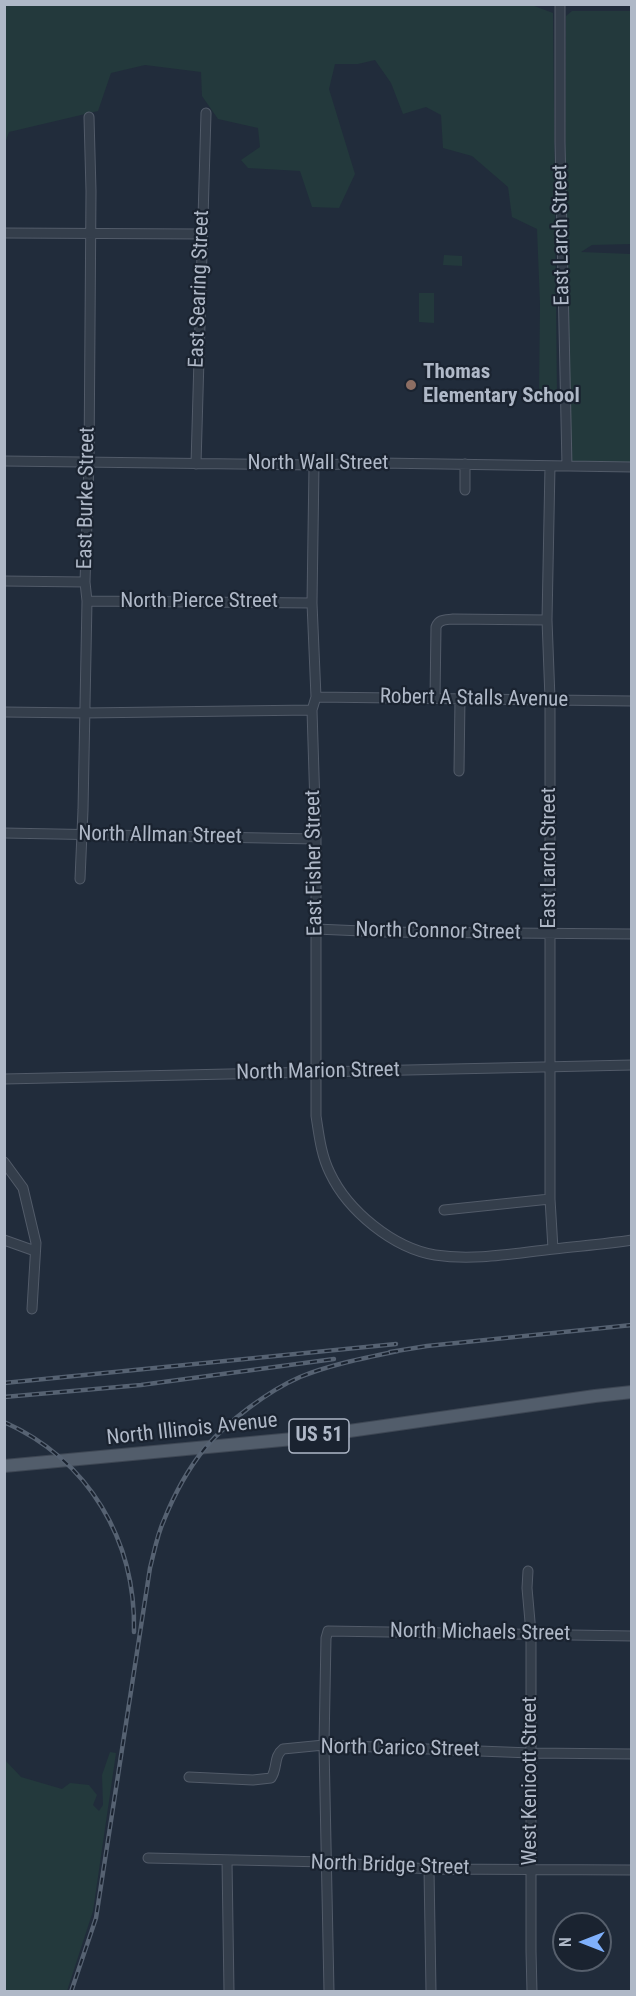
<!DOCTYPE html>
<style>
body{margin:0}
#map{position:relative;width:636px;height:1996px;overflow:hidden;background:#212c3b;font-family:"Roboto Condensed",sans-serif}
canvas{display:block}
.frame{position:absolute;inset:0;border:6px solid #afb8c7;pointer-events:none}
.north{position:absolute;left:552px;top:1912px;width:60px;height:60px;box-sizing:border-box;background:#1a2330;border:2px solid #565f6c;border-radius:50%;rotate:270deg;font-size:16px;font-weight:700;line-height:24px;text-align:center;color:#afb8c7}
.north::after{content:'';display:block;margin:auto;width:21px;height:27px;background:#7fb0fc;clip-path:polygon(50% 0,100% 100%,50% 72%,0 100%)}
</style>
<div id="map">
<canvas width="636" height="1996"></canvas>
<div class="frame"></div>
<div class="north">N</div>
</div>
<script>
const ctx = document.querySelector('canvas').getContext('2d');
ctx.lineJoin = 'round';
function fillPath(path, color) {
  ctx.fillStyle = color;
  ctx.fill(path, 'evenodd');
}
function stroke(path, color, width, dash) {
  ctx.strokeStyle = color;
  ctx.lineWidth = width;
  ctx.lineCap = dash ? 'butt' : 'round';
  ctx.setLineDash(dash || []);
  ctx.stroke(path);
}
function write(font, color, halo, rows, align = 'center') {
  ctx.font = font + ' "Roboto Condensed",sans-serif';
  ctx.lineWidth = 4.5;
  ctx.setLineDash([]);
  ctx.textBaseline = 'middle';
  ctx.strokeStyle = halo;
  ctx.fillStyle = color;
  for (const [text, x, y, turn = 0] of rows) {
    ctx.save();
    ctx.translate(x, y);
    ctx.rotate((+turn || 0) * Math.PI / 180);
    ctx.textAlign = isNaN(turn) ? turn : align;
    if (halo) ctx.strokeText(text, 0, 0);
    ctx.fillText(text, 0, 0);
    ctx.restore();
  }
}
fillPath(new Path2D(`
 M529,4l24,9 4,383 -10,4 -8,-7 1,-89 -3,-75 -25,-12 -4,-30 -36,-31 -29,-8 -2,-33 -15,-8 -23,7 -12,-31 -16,-23 -17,4h-23l-6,25 26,85 -16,34 -27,-1 -12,-36 -52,-3 -7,-8 19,-13 -2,-19 -40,-9 -16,-23 -1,-24 -56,-7 -34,8 -13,38 -89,21 -4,11v-138z
 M572,11h59v233l-39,1 -11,7 50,2v213l-64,-1 -5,-214h6l-3,-7 1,-229z
 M444,255l18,1v10l-19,-1z
 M419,293h15v30l-15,-1z
 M110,1752l6,1 -23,158 -26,80h-62v-231l16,17 41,12 8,-6 19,2 8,10 -4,10 6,6 4,-6 -1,-30z`), '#23393c');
const minor = new Path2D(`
 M560,4v138l7,324
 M4,233l197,1
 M4,461l310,4 66,-2 252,4
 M196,464l10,-351
 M314,465l-2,138 4,94 -4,13 4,129v277c3,19 5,39 14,57 18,38 63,75 105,82 40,6 80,-2 119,-6 26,-3 52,-5 78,-9
 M550,466l-3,154 3,79v500l3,50
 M465,490v-26
 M4,581l81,1
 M87,601l225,2
 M316,697l316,4
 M435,698l1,-71c3,-8 9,-7 17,-8l94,1
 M4,712l80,1 228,-3
 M459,771l1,-73
 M4,833l312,6
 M80,879l3,-69 4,-209 -2,-19 4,-120 2,-271 -2,-74
 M316,929l69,3 247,2
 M4,1079l628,-14
 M4,1162l19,26 13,55 -4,66
 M444,1210l106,-11
 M4,1240l31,11
 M528,1571l-1,17 4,45v318l1,41
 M189,1777l64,3 18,-2c7,-10 2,-21 12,-29l41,-4 207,8 101,1
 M148,1858l178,4 103,7 203,1
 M227,1861l2,131
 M429,1869l2,123
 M329,1992l-5,-247 2,-107 2,-7 304,5`);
const major = new Path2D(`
 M4,1466l289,-27 302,-43 37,-4`);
stroke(minor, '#525b69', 11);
stroke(major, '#3e4754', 14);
stroke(minor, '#343e4b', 9);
stroke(major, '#525d6b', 12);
const rail = new Path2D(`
 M390,1352l37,-6 205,-21
 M4,1383l392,-39
 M4,1397l137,-12 193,-26
 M4,1422c85,38 132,118 130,210
 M71,1992l25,-74 54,-350c4,-15 7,-33 14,-48 10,-25 24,-51 41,-72 23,-27 63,-57 95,-71 32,-13 65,-19 98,-26`);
stroke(rail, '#566272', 4.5);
stroke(rail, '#1a2330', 2, [7]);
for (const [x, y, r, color] of [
 [411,385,6,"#8d6e63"]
]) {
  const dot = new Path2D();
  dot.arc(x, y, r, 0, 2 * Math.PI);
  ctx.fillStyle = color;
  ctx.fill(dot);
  stroke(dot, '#1a2330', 2);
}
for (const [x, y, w] of [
 [319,1436,60]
]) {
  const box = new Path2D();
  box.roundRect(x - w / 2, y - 17, w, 34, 4.5);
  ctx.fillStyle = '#1a2330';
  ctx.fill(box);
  stroke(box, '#afb8c7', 1.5);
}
write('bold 20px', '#afb8c7', null, [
 ["US 51",319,1436]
]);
write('21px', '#afb8c7', '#1a2330', [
 ["East Larch Street",562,235,-91],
 ["East Searing Street",200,289,-88],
 ["North Wall Street",318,464],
 ["East Burke Street",87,498,-89],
 ["North Pierce Street",199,602],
 ["Robert A Stalls Avenue",474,699,1],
 ["North Allman Street",160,836,1],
 ["East Larch Street",550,858,-90],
 ["East Fisher Street",315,863,-91],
 ["North Connor Street",438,932,1],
 ["North Marion Street",318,1072,-1],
 ["North Illinois Avenue",192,1430,-6],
 ["North Michaels Street",480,1633,1],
 ["North Carico Street",400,1749,1],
 ["West Kenicott Street",531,1781,-90],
 ["North Bridge Street",390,1866,2]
]);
write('bold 21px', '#afb8c7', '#1a2330', [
 ["Thomas",423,373],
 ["Elementary School",423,397]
], 'left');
</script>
